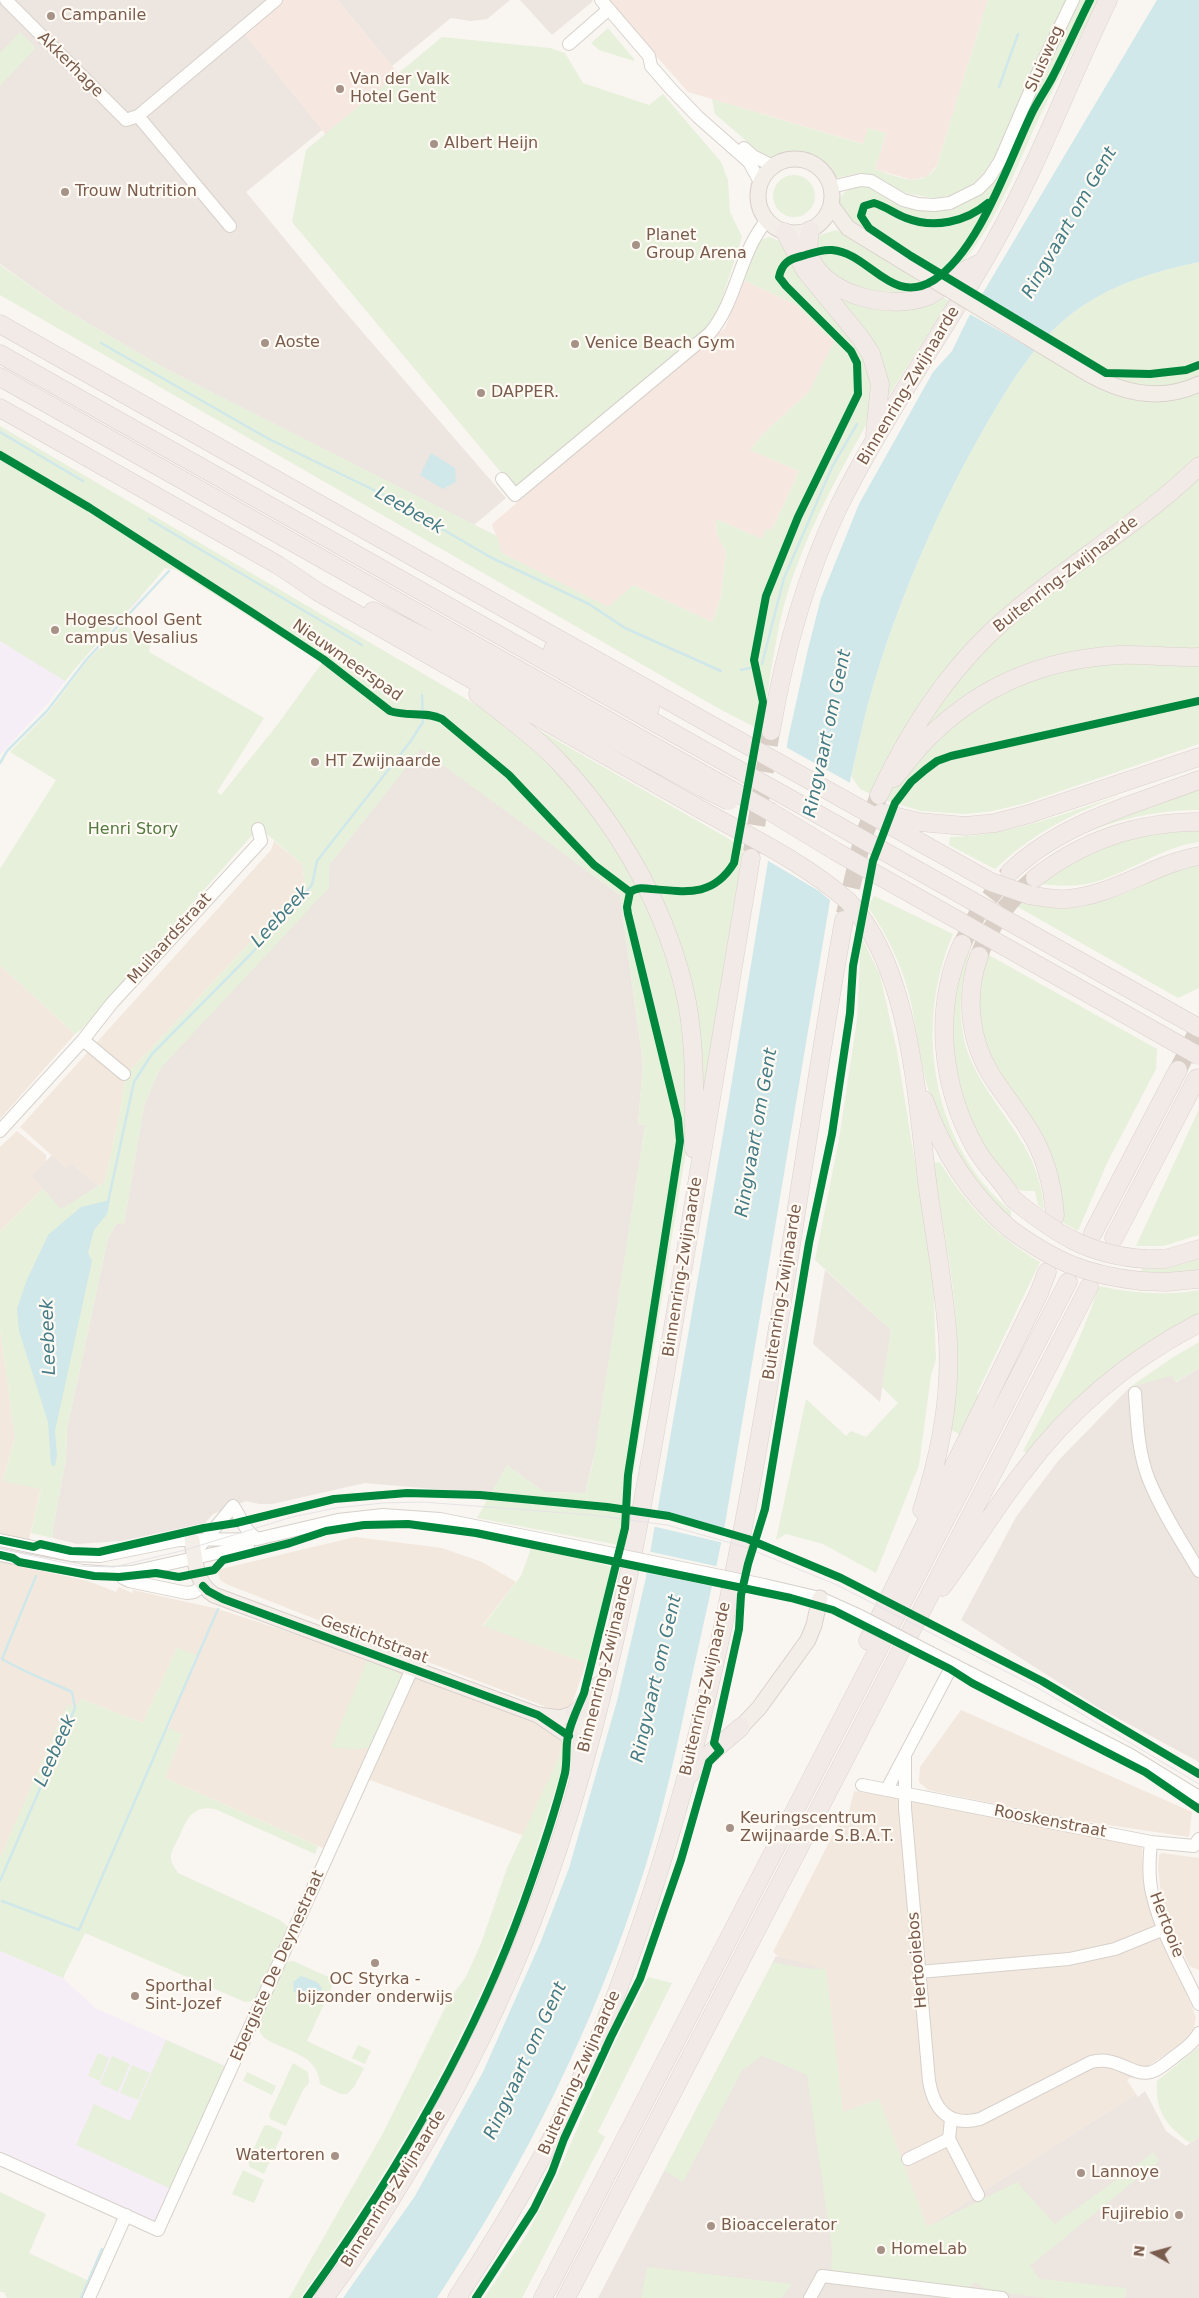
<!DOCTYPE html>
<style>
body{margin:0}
#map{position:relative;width:1199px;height:2298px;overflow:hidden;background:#f9f5f0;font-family:"DejaVu Sans",sans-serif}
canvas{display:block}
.north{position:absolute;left:1129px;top:2228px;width:50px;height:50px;-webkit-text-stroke:4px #fffaf3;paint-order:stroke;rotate:277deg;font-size:14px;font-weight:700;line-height:20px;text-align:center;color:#7a5c4d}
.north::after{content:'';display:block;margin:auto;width:18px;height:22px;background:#7a5c4d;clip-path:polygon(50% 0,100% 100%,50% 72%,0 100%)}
</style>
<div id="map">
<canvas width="1199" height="2298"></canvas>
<div class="north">N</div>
</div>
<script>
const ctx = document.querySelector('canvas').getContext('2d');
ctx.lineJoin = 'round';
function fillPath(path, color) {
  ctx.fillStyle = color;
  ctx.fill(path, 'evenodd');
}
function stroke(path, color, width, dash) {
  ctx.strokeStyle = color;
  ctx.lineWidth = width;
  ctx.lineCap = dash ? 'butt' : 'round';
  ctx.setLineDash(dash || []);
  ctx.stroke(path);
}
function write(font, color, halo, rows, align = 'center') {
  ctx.font = font + ' "DejaVu Sans",sans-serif';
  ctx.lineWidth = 4.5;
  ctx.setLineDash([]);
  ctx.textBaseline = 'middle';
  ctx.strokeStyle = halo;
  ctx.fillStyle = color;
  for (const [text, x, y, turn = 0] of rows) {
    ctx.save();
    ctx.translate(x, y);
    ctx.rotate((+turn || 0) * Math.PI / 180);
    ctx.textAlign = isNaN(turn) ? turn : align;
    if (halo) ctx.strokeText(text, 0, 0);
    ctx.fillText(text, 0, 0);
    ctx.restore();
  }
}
fillPath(new Path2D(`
 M274,841l28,23 3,20 -179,191 -6,37 -15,70 -7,4 -27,-23 -5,5 -46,-41 251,-277z
 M0,965l75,69 -75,85z
 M17,1131l29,24v7l-14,14 11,13 -43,43v-85z
 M0,1328l15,110 -12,42 38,8 -12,52 -29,-7z
 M355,1537l87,11 40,14 34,20 -33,43 103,38 -14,41 -5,4 -10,3 -216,-82 -115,-45 -6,-4 -3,-10z
 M0,1562l88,19 28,11 3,-5 13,6 1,-3 85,19 196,64 132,53 17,15 -4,16 -35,79 -157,-57 -35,73 -167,-74 17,-44 -14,-5 28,-73 -19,-8 -34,75 -62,-24 -6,9 -8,-2 -67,152z
 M961,1710l231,102 -3,25 -121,-18 -140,-29 -9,-8 1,-15z
 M854,1791l45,7 243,49 1,27 7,33 46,110 -3,16 -6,7 -60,40 9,14 -209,133 -48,-128 -36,13 -17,-143 -44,-10 -9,-7 68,-133 6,1z
 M1162,1853l37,5v112l-10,-4 -19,-44 -9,-26 -3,-30 1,-11z`), '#f2e8de');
fillPath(new Path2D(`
 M276,0h62l67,82 -71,63 -92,-113z
 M604,0h384l-51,165 -10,12 -15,3 -37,-11 11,-36 -18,-5 -4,16 -176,-52 -30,-34 -8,-3z
 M743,280l52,24 31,31 9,5 -26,52 -44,40 -15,18 49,21 -27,59 -10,9 -46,-20 1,15 9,19 -5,43 -9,26 -79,-37 -25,23 -106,-55 -10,-29 181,-155 52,-41z`), '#f6e8e1');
fillPath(new Path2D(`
 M0,0h274l-33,30 81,100 -76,62 94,114 166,192 -32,27 -308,-156 -107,-63 -59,-42z
 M338,0h172l-23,19 -16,2 -20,-3 -59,48z
 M520,0h72l1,1 -41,34z
 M421,748l199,147 23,169 -5,60 7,1 -50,327 -10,41 -41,-1 -37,-27 -16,29 -126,-11 -93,21h-13l-13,-3 -33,13 -8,9 -84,18 -44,3 -24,-6v-10l13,-69 1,-30 41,-191 9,-15h7l20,-117 15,-36 170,-205z
 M52,1155l14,13 5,-5 27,23 -37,24 -29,-34z
 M825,1270l66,60 -11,72 -67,-58z
 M1199,1368v394l-100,-54 -138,-88 55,-103 42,-56 72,-74 42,-12 4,7z
 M776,1956l50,13 17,143 36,-13 48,128 209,-133 2,3 7,-6 21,40 20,15 13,-9v161h-601z`), '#ede5e0');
fillPath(new Path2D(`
 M0,558l142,39 -62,65 -30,39 -50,54z
 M0,1951l63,27 32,30 140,62 -76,167 -159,-72z`), '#f6eef6');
fillPath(new Path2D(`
 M988,0h79l-33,65 -40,93 -10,15 -11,11 -24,12 -15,2 -29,-5 -32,-18 -12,-2 -26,5c-10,-24 -40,-32 -62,-20l-16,-8 -42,-36 -3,-15 151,45 5,-16 18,5 -11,36c20,7 49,22 62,-4z
 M1079,0h20c-20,39 -40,77 -59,116 -25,52 -47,121 -90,159l-37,-20 -4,4 -63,-39c-2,-3 -6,-7 -6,-10 -5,-19 16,-26 29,-23l83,22 29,-15z
 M608,28l26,31v2l-35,-11 -8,-7z
 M20,32l16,16 -36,38v-33z
 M442,37l108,11 15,5 18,30 66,22 14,-11 58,68 7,18 2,32 12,25 -27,84 -201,167 -222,-266 14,-72z
 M773 196a21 21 0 1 1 42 0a21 21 0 1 1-42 0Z
 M836,230l10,4 58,35 -1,2 25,17c-35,11 -75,8 -102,-20 -5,-6 -8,-14 -12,-21l6,-12z
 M770,237l12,5 81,115 9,29 -4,32 -3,9c-35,62 -71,129 -86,199 -7,35 -12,70 -17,105l-46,-24 -716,-412v-30l59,41 107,63 331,167 5,17 106,54 25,-22 79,37 9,-26 5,-43 -9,-19 -1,-15 46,20 4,-10 6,1 27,-59 -49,-21 15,-18 44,-40 26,-52 -9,-5 -31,-31 -52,-24c5,-16 8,-41 27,-43z
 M1199,262v482l-173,59 -33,8 -27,3 -45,-3 -40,-12 -21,-10 -9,-13c8,-34 15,-69 26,-103 27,-86 64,-170 109,-248 24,-41 50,-85 88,-113 38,-28 79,-40 125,-50z
 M834,291l105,4 10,6 -65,102 1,-3z
 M0,426l480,281 45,15 218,125 -43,268 -14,14 -1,28 -53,324 -8,65 -147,-28 30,-53 37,27 41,1 8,-30 52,-338 -7,-1 5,-60 -23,-169 -199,-146 -92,116v23l-170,182 -15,36 -20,118 -7,-1 -9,15 -41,191 -1,30 -13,69v10l-22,-5 10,-44 -38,-8 12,-43 -15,-110v-96l43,-43 18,20 44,-27 15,-70 6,-37 179,-191 -3,-20 -47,-40 -1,9 -173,197 -6,4 -75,-69v-96l56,-89 -46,-28 38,-39 39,-52 36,-36 28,14 -2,13 115,66 -47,74 4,3 57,-71 44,-61 -146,-93 -11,-2c-32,40 -69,74 -100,113l-65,-40z
 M1199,787v23c-66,0 -133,22 -182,68l-2,-1c50,-48 121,-66 184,-90z
 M1121,795c-51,20 -85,36 -126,74l-46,-24 1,-8c59,-1 115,-24 171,-42z
 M1199,830v12c-38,5 -68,30 -104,40 -18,5 -36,4 -54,2 48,-39 98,-51 158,-54z
 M1199,864v124l-21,10 -160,-91 3,-5 39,7 22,-2 44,-14 40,-20z
 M874,896l79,38c-40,92 -21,212 58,277v8c-40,-34 -69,-80 -83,-130 -11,-40 -12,-83 -28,-122 -8,-21 -19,-41 -32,-60z
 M861,936l19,39 17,76 36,224 3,85 -5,15 -12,90 -43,108 -53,-29 -37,-10 -10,6 30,-141 40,37 5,-5 15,6 32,-34 -16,-16 9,-57 -76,-70 24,-121 18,-119z
 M969,943l3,2c-14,40 -17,83 2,122 26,52 66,80 70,143l-6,-5 -3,-14h-13l-7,-5 -2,1 -30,-40 -20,-42 -11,-47 1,-60z
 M987,954l170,95 -1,20 -49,94 -29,68 -16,-9c0,-23 -2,-49 -13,-71 -37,-71 -92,-108 -62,-197z
 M1199,1109v126l-36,11h-27z
 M940,1162c25,42 57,75 100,100l-63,131 2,3 -19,38 -9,-4c4,-28 7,-56 6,-84 -1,-61 -15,-123 -24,-183z
 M1199,1259v15l-58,2 1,-7 26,-1z
 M1099,1286c31,7 68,10 100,4v24l-10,5 -112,80 -24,23 -26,31 -4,-2c29,-54 57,-107 76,-165z
 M1199,1342v26l-24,14 -3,-6 -42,11 42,-29z
 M531,1548l59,12 23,8 -27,95 -103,-37 38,-50z
 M177,1648l19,7 -28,73 14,6 -17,44 153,68 -3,8 -100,-45c-23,-4 -28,10 -36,28 -2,5 -7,12 -8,18 -1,7 4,13 7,18l102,47 8,7 -34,74 -9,1 -160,-69 -22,45 -63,-27v-93l67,-153 8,2 6,-8 62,24z
 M368,1658l26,10 8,10 -32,69 -12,2 -27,-1z
 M563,1741c4,25 -11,56 -18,81 -51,172 -140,331 -245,476h-11l93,-163 68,-137 16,-21 16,-36 25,-73 52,-111z
 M293,1961l42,19 -28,61 57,27 -10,19 -7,7h-6l-21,-10c-2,-30 -33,-32 -54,-45 -4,-2 -6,-8 -9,-13l28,-64z
 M773,1962l29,6 24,1 17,143 36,-13 48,128 90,-45 38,42 99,-72 5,9 -129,105 10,13 87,9 -2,10h-80l-56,-7 -14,-9 -7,8 -45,-2 -92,-17 1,-21 -25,-175 -45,-19 -20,15 -59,111 -19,-11z
 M648,1977l24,6 -74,149 7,5 -83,161h-38l43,-64 28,-54 56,-130z
 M166,2040l61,27 -56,122 -95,-44 18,-41 36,17z
 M358,2045l13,6 -6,13 -13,-6z
 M1199,2047v90l-9,6c-24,-18 -35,-31 -33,-62z
 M98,2053l11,5 -9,23 -12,-5z
 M112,2056l18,8 -12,28 -18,-8z
 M293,2063l15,9 1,11 -6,7 -17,36 -16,-7 -1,-4z
 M132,2065l18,8 -12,27 -18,-7z
 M247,2072l29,14 -4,9 -29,-14z
 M268,2125l15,7 -19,42 -14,-7 -2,-6 16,-35z
 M243,2170l21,10 -10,23 -22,-9z
 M0,2192l46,22 -17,39 62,29 29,-63 10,4 -34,75h-89l-3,-6h-4z
 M647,2267l145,17 -10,14h-141z`), '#e7f0db');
fillPath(new Path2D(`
 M1157,0h42v262c-46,10 -87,22 -125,50 -38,28 -64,72 -88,113 -45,78 -82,162 -109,248 -11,34 -18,69 -26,103l-126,748c-10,51 -22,101 -33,152 -14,66 -28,133 -49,198 -49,152 -118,291 -206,424h-94l72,-102 68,-124 58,-131 28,-73 48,-167 28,-119 82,-471 61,-372 20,-90 13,-51 38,-94 74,-132 19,-21 16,-33z
 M431,453l24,15 1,14 -13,7 -23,-14z
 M110,1200l-3,14 -13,16 -6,23 4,8 -37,170 2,24 -2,11 -4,-1 -3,-43 -29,-91 -2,-22 9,-27 22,-47 33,-28z
 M301,1976l16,6 5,6 -4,14 -24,-10 -1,-10z`), '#d0e8ea');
fillPath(new Path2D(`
 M980,293l37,25 33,20 -13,14 -69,-39z
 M784,746l68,38 -20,118 -13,-11 -54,-32z
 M654,1512l73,17 -3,14 -72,-17z
 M647,1551l73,16 -4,20 -73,-15z`), '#f9f5f0');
stroke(new Path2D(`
 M999,87l19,-53
 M101,343l166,95 119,58 104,61 99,47 36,24 96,43
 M0,432l83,49
 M149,519l213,126
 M762,664l22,-86 48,-111 25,-43
 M741,670l9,-2
 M0,763l7,-12 40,-40 39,-51 83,-89
 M108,1202l26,-120 18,-28 99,-100 61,-69 5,-24 93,-119 13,-20 -1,-27
 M0,1881l75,-173 -3,-16c-24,-11 -48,-20 -70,-33l34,-83
 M2,1901l77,29 139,-321
 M81,2298l21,-49`), '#d0e8ea', 2.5);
stroke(new Path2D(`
 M752,852l19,-121
 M845,914l17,-73 17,-46
 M962,944l16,-31 30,-39
 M979,956c11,-31 30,-57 56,-78
 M1178,1070l21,-42`), '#d9cfc7', 18, [18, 9]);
const minor = new Path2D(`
 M6,0l120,120 12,-4 138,-116
 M601,0l48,56 2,10 20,23 27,28 51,45 11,20
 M569,44l40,-35
 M138,116l92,110
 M744,148l9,8 20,10
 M831,187l30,-7 10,1 32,19 15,4 16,1 16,-2 28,-14 11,-11 11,-17 40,-93 33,-68
 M502,479l13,16 195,-162c28,-34 28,-78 57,-113
 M83,1040l41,34
 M0,1131l83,-91 29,-37 149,-162 -3,-12
 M1135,1393c2,29 3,60 14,87 13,32 33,62 50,91
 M0,1540l71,15 29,1 79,-16 78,-1 81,-19 45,-5 57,4 159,32
 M201,1545l32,-39c10,14 10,23 24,33
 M0,1555l83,16 29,2 20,-1 116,-26
 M119,1573l4,5 6,3 58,12 7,-1 9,-6
 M764,1585l56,13 40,18
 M931,1653l198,101 70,43
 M905,1756v52l24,273c5,29 20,46 51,38l111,-57c27,-7 41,15 60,10 8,-2 16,-10 23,-15 9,-7 19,-13 25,-24
 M862,1785l289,57 43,4 5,-7
 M887,1789l66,-125
 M1151,1842c-2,19 -3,37 2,55 9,37 30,73 46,107
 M919,1972l150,-13 46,-10 49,-20
 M951,2119l-2,20 29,56
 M0,2159l158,71 254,-561
 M908,2159l41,-20
 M89,2298l37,-83
 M810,2298l12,-22 180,22`);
const major = new Path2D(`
 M758 196a37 37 0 1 1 74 0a37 37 0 1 1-74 0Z
 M831,205l17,23 59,36
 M1082,370c36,22 77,33 117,14
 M192,1540c3,20 3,43 22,55l324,120 31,21c9,-1 14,-8 12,-17l-6,-6 -15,5 -22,-3
 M741,1727l18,-19 49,-68 6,-15 6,-27`);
const highway = new Path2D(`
 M810,230c-1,9 -3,18 0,27 15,39 82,54 118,39 13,-6 22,-17 34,-24 7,-4 14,-7 21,-10
 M785,232l20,38 55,67 11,17 9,30 -5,50
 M0,324l713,402
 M0,354l746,420
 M0,377l705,398
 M0,408l278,157 40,27 382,217
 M373,611l103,53 227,124
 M553,649l97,59
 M478,694c27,22 57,42 81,68 62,66 110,151 128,240 9,49 7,98 7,147
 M771,731c13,-77 34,-154 68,-225 45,-91 105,-174 155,-263 44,-78 75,-162 114,-243
 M894,778c12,-14 23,-30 37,-43 52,-51 115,-76 188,-80 27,-1 53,3 80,2
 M879,795c35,-74 77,-137 142,-189 58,-48 124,-87 178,-140
 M771,812l64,39
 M966,826l29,-3 34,-9 170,-57
 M1010,872c52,-50 123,-67 189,-92
 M1035,878c47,-37 103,-56 164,-56
 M1029,895c13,2 25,5 38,4 48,-4 86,-35 132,-43
 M848,901c64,69 68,197 80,287 7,51 17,103 20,154 3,56 -9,116 -26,168
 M962,944c-29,65 -21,142 13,203 10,19 28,34 38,52
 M979,956c-14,38 -10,82 11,117 12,20 27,37 39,57 17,27 24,55 26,86
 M924,1100c18,51 45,94 86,129
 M1093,1233l85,-163
 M1114,1238l83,-160
 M1145,1259h20l34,-10
 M1141,1281l25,1 33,-3
 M942,1587c28,-37 52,-78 81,-115 46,-62 107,-113 176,-149
 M868,1641l171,-348 8,-21
 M575,1713c12,-8 13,-19 23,-27
 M569,1736l6,13 -1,21
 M688,1776l18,-19 35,-30
 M324,2298c31,-40 58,-84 84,-127 42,-69 80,-142 111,-217 84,-202 121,-430 157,-644 25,-151 50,-301 75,-452
 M457,2298c56,-85 107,-173 145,-268 143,-350 175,-740 242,-1110
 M543,2298l525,-1016
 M566,2298l523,-1011`);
stroke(minor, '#d7d1cb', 14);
stroke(major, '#dad1cc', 17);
stroke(highway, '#dad1cc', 19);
stroke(minor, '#fefefd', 12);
stroke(major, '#f3eee8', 15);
stroke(highway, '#f2eae7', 18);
stroke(new Path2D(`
 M0,1549l80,17 34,1 71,-17 107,-33 44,-9 47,-5 40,-1 169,13 75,10 78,22 92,38 201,103 161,96`), '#e6e3e7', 1);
const minorBridge = new Path2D(`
 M599,1551l165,34
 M860,1616l71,37`);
const majorBridge = new Path2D(`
 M907,264l175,106`);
const highwayBridge = new Path2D(`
 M713,726l278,156 38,13
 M746,774l453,254
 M705,775l66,37
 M703,788l26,13
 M700,809c50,28 105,54 148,92
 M881,813l38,9 47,4
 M835,851l364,205
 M1013,1199c43,35 75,56 132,60
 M1010,1229c44,32 75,46 131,52`);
stroke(minorBridge, '#d7d1cb', 14, []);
stroke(majorBridge, '#dad1cc', 17, []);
stroke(highwayBridge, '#dad1cc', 19, []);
stroke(minorBridge, '#fefefd', 12);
stroke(majorBridge, '#f3eee8', 15);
stroke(highwayBridge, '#f2eae7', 18);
stroke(new Path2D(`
 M988,203c-22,19 -54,26 -82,15 -11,-4 -21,-12 -32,-15l-10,3 -3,10 8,12 42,28 195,117 44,1 36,-4 13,-5
 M0,455l90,53 163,105 70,46 67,52c17,6 36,0 52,8l67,56 85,90 36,27
 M0,1540l34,7 6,-3 31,7 28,1 105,-24 32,-5 98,-24 73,-6 73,2 127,12 62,9 79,23 93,39 201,103 157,93
 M0,1555l13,3 6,4 75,14 25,1 37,-4 23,4 35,-7 9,-10 67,-17 36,-12 38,-6 44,-1 68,9 315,65 42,12 117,59 22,14 173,89 54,37
 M203,1586l5,5 15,8 315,116 31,21
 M307,2298c88,-122 166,-254 217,-396 15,-42 30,-85 41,-129 2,-11 1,-20 2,-30 1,-16 11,-35 17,-50l41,-165 3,-53 52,-334 -2,-22 -50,-205 -1,-7 3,-15c7,-5 14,-4 22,-3 35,3 61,8 82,-26l29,-161 -9,-42 12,-64 32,-79 60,-123 -1,-31 -6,-12 -65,-65 -7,-9c3,-14 10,-18 23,-21 10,-3 20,-7 30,-6 38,3 59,57 102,30 45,-29 74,-117 97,-165 6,-13 14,-24 21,-37 13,-25 25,-52 38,-78
 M476,2298l58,-89 18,-37 12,-33 47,-102 29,-58 41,-119 28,-98 11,-11 -6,-8 25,-114 2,-34 7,-31 17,-55 44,-266 23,-109 18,-121 3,-47 20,-105 22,-58 16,-21 14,-12 12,-9 14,-5 248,-55`), '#00873e', 8);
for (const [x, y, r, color] of [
 [51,16,5,"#a69286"],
 [340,89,5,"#a69286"],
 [434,144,5,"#a69286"],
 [65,192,5,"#a69286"],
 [636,245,5,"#a69286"],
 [265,343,5,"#a69286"],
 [575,344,5,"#a69286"],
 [481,393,5,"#a69286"],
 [55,630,5,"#a69286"],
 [315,762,5,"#a69286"],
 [730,1828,5,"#a69286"],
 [375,1963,5,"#a69286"],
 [135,1996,5,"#a69286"],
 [335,2156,5,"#a69286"],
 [1081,2173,5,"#a69286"],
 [1179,2215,5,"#a69286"],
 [711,2226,5,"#a69286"],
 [881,2250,5,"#a69286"]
]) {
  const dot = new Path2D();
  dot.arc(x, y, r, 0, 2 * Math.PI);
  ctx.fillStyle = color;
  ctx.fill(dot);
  stroke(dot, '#fffaf3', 2);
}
write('16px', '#7a5c4d', '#fffaf3', [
 ["Campanile",61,16],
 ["Van der Valk",350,80],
 ["Hotel Gent",350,98],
 ["Albert Heijn",444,144],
 ["Trouw Nutrition",75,192],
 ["Planet",646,236],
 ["Group Arena",646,254],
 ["Aoste",275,343],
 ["Venice Beach Gym",585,344],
 ["DAPPER.",491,393],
 ["Hogeschool Gent",65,621],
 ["campus Vesalius",65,639],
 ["HT Zwijnaarde",325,762],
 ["Keuringscentrum",740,1819],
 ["Zwijnaarde S.B.A.T.",740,1837],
 ["OC Styrka -",375,1980,"center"],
 ["bijzonder onderwijs",375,1998,"center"],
 ["Sporthal",145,1987],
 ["Sint-Jozef",145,2005],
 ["Watertoren",325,2156,"right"],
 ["Lannoye",1091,2173],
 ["Fujirebio",1169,2215,"right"],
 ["Bioaccelerator",721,2226],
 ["HomeLab",891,2250]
], 'left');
write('16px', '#7a5c4d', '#fffaf3', [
 ["Sluisweg",1045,59,-66],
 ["Akkerhage",70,65,45],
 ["Binnenring-Zwijnaarde",909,386,-59],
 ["Buitenring-Zwijnaarde",1066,575,-38],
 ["Nieuwmeerspad",347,661,35],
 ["Muilaardstraat",170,939,-48],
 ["Binnenring-Zwijnaarde",683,1267,-81],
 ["Buitenring-Zwijnaarde",783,1292,-81],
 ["Gestichtstraat",374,1640,20],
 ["Binnenring-Zwijnaarde",606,1664,-76],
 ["Buitenring-Zwijnaarde",706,1689,-77],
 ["Rooskenstraat",1050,1822,11],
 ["Hertooie",1166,1925,69],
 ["Hertooiebos",918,1960,-95],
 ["Ebergiste De Deynestraat",278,1966,-66],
 ["Buitenring-Zwijnaarde",580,2073,-66],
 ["Binnenring-Zwijnaarde",394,2189,-58]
]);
write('16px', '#537a41', '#fffaf3', [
 ["Henri Story",133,830]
]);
write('italic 18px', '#437c86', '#fffaf3', [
 ["Ringvaart om Gent",1070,223,-60],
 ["Leebeek",409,511,30],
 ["Ringvaart om Gent",828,734,-78],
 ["Leebeek",281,917,-47],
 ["Ringvaart om Gent",757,1133,-80],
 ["Leebeek",49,1337,-92],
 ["Ringvaart om Gent",657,1679,-77],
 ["Leebeek",56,1751,-66],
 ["Ringvaart om Gent",526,2061,-65]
]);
</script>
